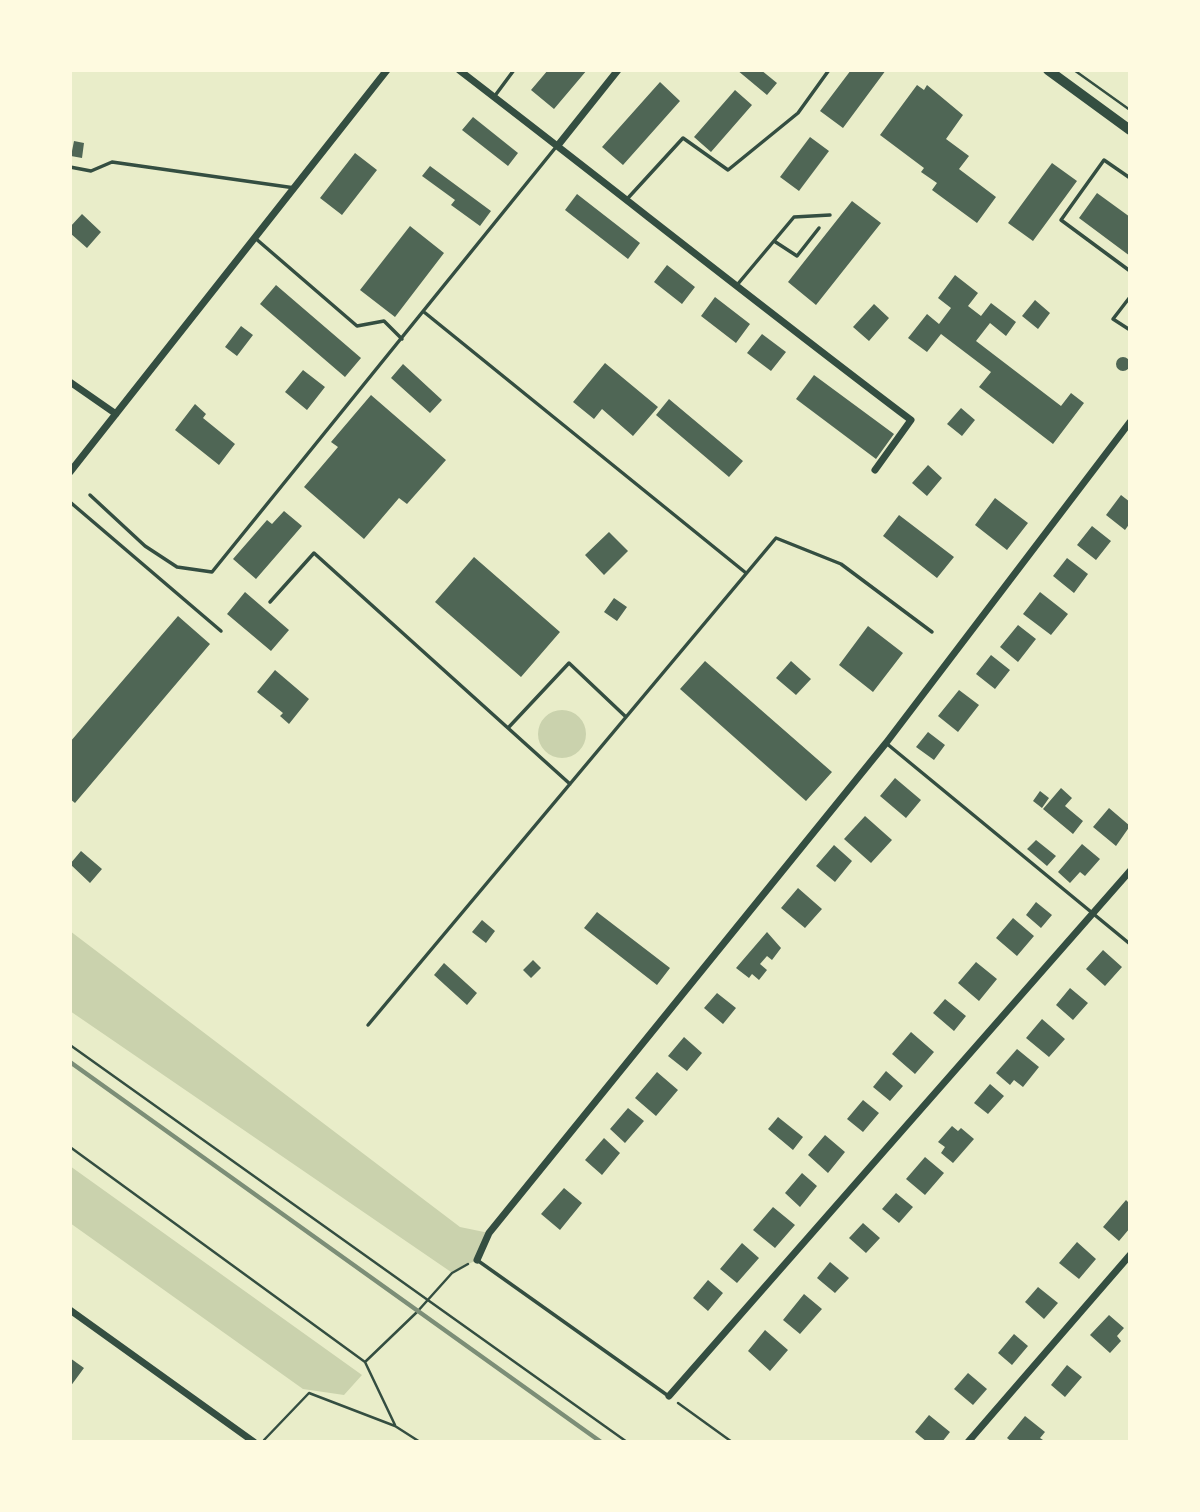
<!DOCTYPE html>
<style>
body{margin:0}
#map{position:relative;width:1200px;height:1512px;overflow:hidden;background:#e9edc9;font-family:Ubuntu,sans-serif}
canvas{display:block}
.frame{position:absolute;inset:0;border:72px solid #fefae0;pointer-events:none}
</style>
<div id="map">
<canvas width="1200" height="1512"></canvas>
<div class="frame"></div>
</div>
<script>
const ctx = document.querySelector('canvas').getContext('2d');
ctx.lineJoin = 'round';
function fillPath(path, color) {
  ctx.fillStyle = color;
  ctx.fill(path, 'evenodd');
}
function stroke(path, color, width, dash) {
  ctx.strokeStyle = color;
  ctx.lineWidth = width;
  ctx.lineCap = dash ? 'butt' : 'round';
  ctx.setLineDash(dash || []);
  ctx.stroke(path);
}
fillPath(new Path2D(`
 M538 734a24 24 0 1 1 48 0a24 24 0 1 1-48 0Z
 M70,931l390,296 29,6 -12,27 -26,12 -381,-261z
 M70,1166l292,209 -18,20 -41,-6 -233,-166z`), '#cad2ad');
fillPath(new Path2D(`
 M548,70h39l-33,39 -23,-19z
 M737,70h24l16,13 -10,12z
 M851,70h35l-43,58 -23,-17z
 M660,82l20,19 -57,64 -21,-18z
 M917,85l7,5 3,-5 36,30 -17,24 23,17 -10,13 37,28 -19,26 -45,-33 5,-7 -16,-11 3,-4 -44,-33z
 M735,90l17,15 -41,47 -17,-15z
 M473,117l45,36 -10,13 -46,-36z
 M810,137l19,14 -30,40 -19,-14z
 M74,141l10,2 -2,15 -11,-2z
 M355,153l22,17 -35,45 -22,-17z
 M1052,163l25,18 -44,60 -25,-18z
 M430,166l61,45 -11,15 -29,-21 4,-5 -33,-24z
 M1097,193l33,24v39l-51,-38z
 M577,194l63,49 -12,16 -63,-49z
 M852,201l29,22 -65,82 -28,-23z
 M82,214l19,18 -14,16 -17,-15v-6z
 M410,226l34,27 -49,64 -35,-27z
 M667,265l28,22 -13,17 -28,-22z
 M955,275l23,18 -10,13 13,10 10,-13 25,19 -10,14 -16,-13 -14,18 85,65 10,-13 13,10 -31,41 -74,-57 12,-15 -50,-38 -14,18 -19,-14 19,-24 12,10 12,-16 -13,-10z
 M276,285l85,73 -16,19 -85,-73z
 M715,297l35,27 -14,19 -35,-27z
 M1035,300l15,13 -12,16 -16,-13z
 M874,304l15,14 -20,23 -16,-14z
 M241,326l12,9 -16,21 -12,-9z
 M762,334l24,18 -15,19 -24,-18z
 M1116 364a7 7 0 1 1 14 0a7 7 0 1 1-14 0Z
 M605,363l53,44 -25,29 -31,-27 -8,10 -21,-17z
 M403,364l39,36 -12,13 -39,-35z
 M303,370l22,17 -18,23 -22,-18z
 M814,375l80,59 -18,25 -80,-60z
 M371,395l75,65 -39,44 -8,-6 -35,41 -60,-52 34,-40 -7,-5z
 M669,399l74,62 -14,16 -73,-62z
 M195,404l11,10 -3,4 32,26 -16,21 -44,-35z
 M961,408l14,12 -13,16 -15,-12z
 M928,465l14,13 -15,18 -15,-13z
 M1121,495l9,7v21l-5,7 -19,-15z
 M995,498l33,25 -21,27 -32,-25z
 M284,511l18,15 -46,53 -23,-20 34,-39 5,4z
 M899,515l55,42 -17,21 -54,-42z
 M1092,526l19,15 -15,19 -19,-15z
 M609,532l19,19 -24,24 -19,-20z
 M474,557l86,75 -39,45 -86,-75z
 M1067,558l21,16 -14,19 -21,-17z
 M245,592l44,38 -18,21 -44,-37z
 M1040,592l28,22 -17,21 -28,-21z
 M614,598l13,9 -10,14 -13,-9z
 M178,616l32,28 -135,159 -5,-4v-57z
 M1018,625l18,14 -18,23 -18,-15z
 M868,626l35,27 -30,39 -34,-27z
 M991,655l19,15 -15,19 -19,-15z
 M705,661l127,111 -26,29 -126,-112z
 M791,661l20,18 -15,16 -20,-17z
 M275,670l34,29 -20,25 -9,-8 3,-3 -26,-21z
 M959,690l20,15 -21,27 -20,-16z
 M928,732l17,13 -11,15 -18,-13z
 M895,778l26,22 -15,18 -26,-22z
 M1061,788l11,10 -7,8 18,15 -10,13 -30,-25z
 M1040,791l9,7 -7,10 -9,-7z
 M1109,808l21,18 -14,20 -23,-19z
 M865,816l27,24 -21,23 -27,-24z
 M1036,840l20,16 -9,10 -20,-17z
 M1082,844l18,15 -15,17 -5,-4 -10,11 -12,-11z
 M834,845l18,16 -17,21 -19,-16z
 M81,851l21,18 -12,14 -20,-19z
 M798,888l24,21 -17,19 -24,-20z
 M1036,902l16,13 -11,13 -15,-13z
 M597,912l73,56 -13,17 -73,-57z
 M1013,918l21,18 -17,20 -21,-18z
 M482,920l13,11 -9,12 -14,-11z
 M767,932l14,16 -9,12 -5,-4 -7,8 7,6 -8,10 -7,-6 -3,4 -13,-10z
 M1103,950l19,17 -17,19 -19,-17z
 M533,960l8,8 -10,10 -8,-8z
 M976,962l21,17 -18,22 -21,-18z
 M444,963l33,30 -10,12 -33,-30z
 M1070,988l18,15 -15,17 -17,-15z
 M717,993l19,15 -13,16 -19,-16z
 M945,999l21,17 -12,15 -21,-18z
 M1042,1019l23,20 -16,18 -23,-19z
 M911,1032l23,20 -19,22 -23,-20z
 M684,1037l18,16 -15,18 -19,-15z
 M1017,1049l22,18 -16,20 -9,-7 -4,5 -14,-12z
 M886,1071l17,15 -13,15 -17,-14z
 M657,1072l21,18 -22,26 -21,-18z
 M990,1084l14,12 -16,18 -14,-11z
 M863,1100l16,13 -16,19 -16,-13z
 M628,1108l16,13 -19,22 -15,-14z
 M778,1117l25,20 -10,13 -25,-21z
 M952,1126l6,5 3,-3 13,11 -21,24 -12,-10 4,-6 -7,-5z
 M825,1135l20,17 -17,21 -20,-18z
 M604,1138l16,15 -18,22 -17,-15z
 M925,1157l19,16 -19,22 -19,-16z
 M802,1173l15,13 -17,21 -15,-14z
 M564,1188l18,15 -22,27 -19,-16z
 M896,1193l17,14 -14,16 -17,-14z
 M1126,1200l4,4v24l-11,13 -16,-14z
 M773,1207l22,18 -20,23 -22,-18z
 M863,1223l17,15 -14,15 -17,-15z
 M1077,1242l19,17 -17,20 -20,-16z
 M742,1243l17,15 -22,25 -17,-14z
 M830,1262l19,16 -14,15 -18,-15z
 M708,1280l15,13 -15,18 -15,-13z
 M1038,1287l20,16 -14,16 -19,-17z
 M804,1294l18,15 -22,25 -17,-14z
 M1109,1315l15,13 -7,8 4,5 -11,12 -20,-18z
 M765,1330l23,20 -18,21 -22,-20z
 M1014,1334l14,12 -16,19 -14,-12z
 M70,1358l14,10 -14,19z
 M1067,1365l15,12 -17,20 -14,-12z
 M968,1373l19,16 -14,16 -19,-16z
 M929,1415l21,17 -8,10h-15l-12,-10z
 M1025,1416l20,16 -5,6 6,4h-34l-5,-4z`), '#4f6655');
stroke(new Path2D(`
 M1074,70l56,40
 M70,1045l557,397
 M70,1147l295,215 52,-50 35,-39 16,-9
 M365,1362l30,63
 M678,1403l54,39
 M264,1440l45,-47 86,33 25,16`), '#344e41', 2.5);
stroke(new Path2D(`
 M494,97l20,-27
 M70,167l21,4 21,-9 183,26
 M1130,178l-26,-18 -43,60 69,51
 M628,198l55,-60 45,32 70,-57 31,-43
 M255,238l102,88 27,-5 18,18
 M774,241l23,15 22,-28
 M737,285l57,-68 36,-2
 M1130,297l-17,22 17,11
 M424,312l322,261
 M90,495l55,51 32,21 35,5 344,-425
 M70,502l151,129
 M270,602l44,-49 256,231
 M508,728l61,-65 57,54
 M886,743l244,201
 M368,1025l408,-487 65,26 91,68
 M477,1260l190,135`), '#344e41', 3.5);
stroke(new Path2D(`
 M459,70c151,116 300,235 452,350l-36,50
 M559,144l59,-74
 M70,382l46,32
 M70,472l317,-402
 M477,1260l12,-27 397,-490 244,-321
 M70,1310l184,132
 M669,1396l461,-525
 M968,1442l162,-187`), '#344e41', 7);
stroke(new Path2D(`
 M1048,70l82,60`), '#344e41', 10);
stroke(new Path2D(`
 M70,1062l531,380`), '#7c8e77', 4.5);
</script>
